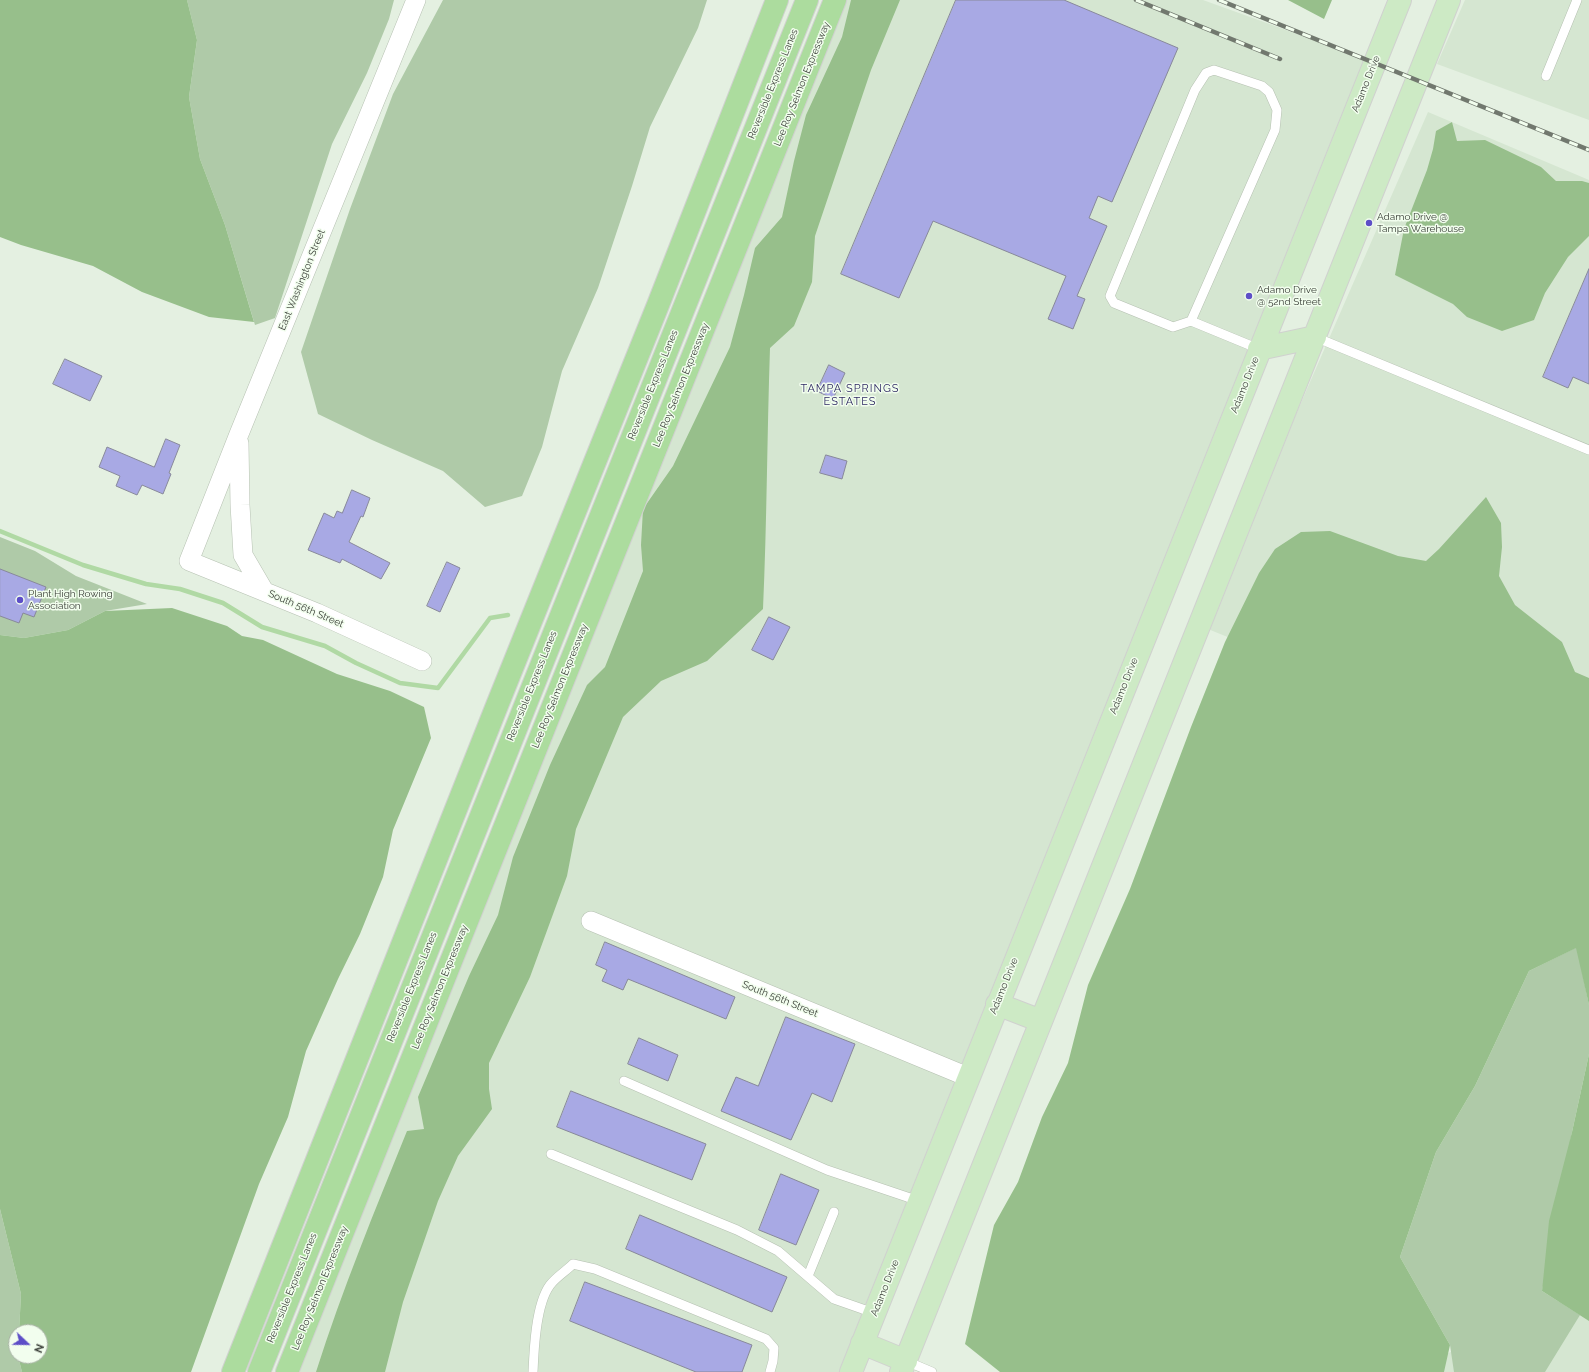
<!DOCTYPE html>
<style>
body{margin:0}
#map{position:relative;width:1589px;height:1372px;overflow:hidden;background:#e4f0e1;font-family:Raleway,sans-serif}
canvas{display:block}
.north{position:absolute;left:8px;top:1324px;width:40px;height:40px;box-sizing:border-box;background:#f2feee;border:1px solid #a8b2a5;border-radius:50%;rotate:112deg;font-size:11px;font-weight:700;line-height:16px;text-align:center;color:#3a3f38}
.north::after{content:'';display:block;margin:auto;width:14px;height:18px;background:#5d4ec7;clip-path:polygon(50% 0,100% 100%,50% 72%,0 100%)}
</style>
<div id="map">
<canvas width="1589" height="1372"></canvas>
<div class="north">N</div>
</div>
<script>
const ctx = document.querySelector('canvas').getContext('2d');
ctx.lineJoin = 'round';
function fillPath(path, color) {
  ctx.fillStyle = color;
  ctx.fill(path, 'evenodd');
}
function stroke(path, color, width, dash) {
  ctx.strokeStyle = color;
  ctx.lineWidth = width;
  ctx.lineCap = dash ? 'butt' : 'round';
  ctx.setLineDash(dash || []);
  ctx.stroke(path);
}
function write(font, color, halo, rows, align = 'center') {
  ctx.font = font + ' Raleway,sans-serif';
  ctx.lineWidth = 3;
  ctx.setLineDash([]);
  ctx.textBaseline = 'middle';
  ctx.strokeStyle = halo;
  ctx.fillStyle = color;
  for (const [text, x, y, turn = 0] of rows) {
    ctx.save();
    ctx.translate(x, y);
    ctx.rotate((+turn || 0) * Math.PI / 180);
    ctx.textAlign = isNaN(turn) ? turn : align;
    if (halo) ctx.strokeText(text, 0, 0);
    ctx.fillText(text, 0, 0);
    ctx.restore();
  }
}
fillPath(new Path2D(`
 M842,0h361l166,60 -527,1312h-553z
 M1465,0h124v120l-152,-56z
 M1428,112l161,68v632l-236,-124 -150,-61z
 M1589,1287v85h-181z`), '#d5e6d1');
fillPath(new Path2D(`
 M187,0h207l-5,19 -22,54 -35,71 -57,174 -20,7 -30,-100 -25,-66 -11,-62 8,-57z
 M443,0h264l-9,28 -48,99 -18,59 -34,102 -36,83 -20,76 -20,49 -37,11 -42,-36 -71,-31 -54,-26 -17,-62 49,-143 43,-115z
 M0,537l35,14 41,25 71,28 -42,7 -37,19 -44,8 -24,-3z
 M1577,947l12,58v49l-17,78 -30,159 38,24 -35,57h-91l-4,-27 -50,-88 36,-105 39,-66 54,-115z
 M0,1209l21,85 -2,38h-3v24h2l4,16h-22z`), '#afcaa8');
fillPath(new Path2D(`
 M0,0h187l10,40 -8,57 11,62 25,66 29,97 -45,-5 -67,-25 -49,-26 -72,-21 -21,-8z
 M851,0h49l-29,70 -56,166 -3,46 -18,44 -24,22c-3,87 -3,174 -7,261l-56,52 -46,20 -38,36 -47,112 -9,47 -37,101 -41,86v26l3,20 -34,47 -20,45 -35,101 -18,70h-69c26,-82 59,-162 91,-241l17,-2 -6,-32 51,-121 29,-61 15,-58 37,-92 37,-80 18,-18 38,-96 -2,-26 2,-36 30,-43 57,-119 14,-52 11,-47 27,-31 12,-56 12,-46 36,-78z
 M1288,0h44l-8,19z
 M1452,122l5,19 28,-1 56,27 15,14h26l7,2v53l-21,21 -23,36 -11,27 -32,11 -35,-14 -14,-13 -58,-29 9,-46 23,-59 6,-21 3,-18z
 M1486,497l15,26 1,24 -3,29 16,29 47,37 13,30 14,6v327l-13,-57 -47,23 -54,115 -39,66 -36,105 50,88 -6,27h-444l-35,-28 29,-119 24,-43 24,-65 26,-54 20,-78 42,-96 61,-162 34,-85 34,-69 16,-24 26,-17 29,-1 68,25 28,5 13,-12z
 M172,608l55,18 15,10 21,4 74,34 53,17 34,16 7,31 -38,92 -10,47 -23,57 -22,45 -32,72 -18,66 -29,67 -68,188h-169l-4,-16h22v-24h-21l2,-38 -21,-85v-574l24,3 44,-8 37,-19z
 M1589,1054v267l-47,-30 7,-70 23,-89z`), '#97bf8b');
stroke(new Path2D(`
 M0,531l83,34 63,19 34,5 43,14 39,24 63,19 31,17 44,20 38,5 52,-70 18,-3`), '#b0d9a4', 4.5);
const building = new Path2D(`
 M956,0h108l114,48 -66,154 -14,-6 -9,22 18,8 -30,70 8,3 -12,30 -25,-10 18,-43 -133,-55 -34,77 -58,-24z
 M1589,269v115l-16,-7 -5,11 -25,-11z
 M65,359l37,17 -12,25 -37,-17z
 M829,365l16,8 -12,26 -16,-8z
 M166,439l14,6 -11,28 2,1 -8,20 -21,-9 -5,10 -21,-9 4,-10 -21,-9 8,-20 47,20z
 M826,455l21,6 -5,18 -22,-6z
 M352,490l18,8 -7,19 -2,-1 -12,26 41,21 -9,16 -39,-20 -2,4 -32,-13 16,-37 10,5 3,-7 5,2z
 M447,562l13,6 -20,44 -13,-6z
 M0,569l46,18 -12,30 -11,-4 -4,10 -19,-7z
 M769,617l21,10 -17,33 -21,-10z
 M605,942l130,55 -9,22 -98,-40 -5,11 -21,-9 5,-11 -11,-5z
 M786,1017l69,27 -23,58 -20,-9 -21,47 -70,-29 15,-34 22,9z
 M639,1038l39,17 -10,26 -40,-17z
 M571,1091l135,53 -14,36 -135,-53z
 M781,1174l38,16 -23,55 -37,-15z
 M640,1215l147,62 -15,35 -146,-63z
 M585,1282l167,63 -10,27h-46l-126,-51z`);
fillPath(building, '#a8a9e4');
stroke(building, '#88899a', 1);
const lane = new Path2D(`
 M1546,76l31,-76
 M1191,321l-18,6 -59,-24 -4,-7 85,-206 11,-17 8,-3 48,16 7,6 8,18 -2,20 -84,191 68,28
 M1315,337l274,113
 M624,1081l203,89 92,31
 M551,1154l186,76 41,21 56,48 40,14
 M808,1276l26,-64
 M906,1361l26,11
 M533,1372c1,-24 3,-68 17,-87 6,-8 16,-14 23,-21l22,5 171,70 8,9 -1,13 -3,11`);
const street = new Path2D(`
 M416,0l-177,434 -50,127 128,52 105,48
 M239,443l1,62 3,50 21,36
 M591,921l377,156`);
const primary = new Path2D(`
 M1259,349l56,-12
 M997,1004l44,17
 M862,1343l44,18
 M851,1372l549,-1372
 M901,1372l548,-1372`);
const highway = new Path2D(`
 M233,1372l263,-664 162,-403 119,-305
 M259,1372l548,-1372
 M287,1372l548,-1372`);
stroke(lane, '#b6c1b2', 10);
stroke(street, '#b6c1b2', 20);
stroke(primary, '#d0d1cf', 24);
stroke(highway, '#d0d1cf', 24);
stroke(lane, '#fff', 9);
stroke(street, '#fff', 19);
stroke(primary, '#cdeac5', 22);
stroke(highway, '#acdc9e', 22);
const rail = new Path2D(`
 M1136,0l144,59
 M1219,0l370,150`);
stroke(rail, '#71786e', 4.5);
stroke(rail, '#f2feee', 3, [9]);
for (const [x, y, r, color] of [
 [1369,223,4,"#5d4ec7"],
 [1249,296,4,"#5d4ec7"],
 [20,600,4,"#5d4ec7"]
]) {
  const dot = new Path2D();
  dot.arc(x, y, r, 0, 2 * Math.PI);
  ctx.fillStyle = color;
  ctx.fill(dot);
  stroke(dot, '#f2feee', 1.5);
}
write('10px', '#3a3f38', '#f2feee', [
 ["Reversible Express Lanes",773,84,-68],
 ["Lee Roy Selmon Expressway",802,84,-68],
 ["Adamo Drive",1366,84,-68],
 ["East Washington Street",302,280,-68],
 ["Reversible Express Lanes",653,385,-68],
 ["Lee Roy Selmon Expressway",681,385,-68],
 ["Adamo Drive",1245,385,-68],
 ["South 56th Street",306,609,23],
 ["Reversible Express Lanes",532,686,-68],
 ["Lee Roy Selmon Expressway",560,686,-68],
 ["Adamo Drive",1124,686,-68],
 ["Adamo Drive",1004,986,-68],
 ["Reversible Express Lanes",412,987,-68],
 ["Lee Roy Selmon Expressway",440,987,-68],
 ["South 56th Street",780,999,22],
 ["Reversible Express Lanes",292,1288,-68],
 ["Lee Roy Selmon Expressway",320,1288,-68],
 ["Adamo Drive",885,1288,-68]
]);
write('10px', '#3a3f38', '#f2feee', [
 ["Adamo Drive @",1377,217],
 ["Tampa Warehouse",1377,229],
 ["Adamo Drive",1257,290],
 ["@ 52nd Street",1257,302],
 ["Plant High Rowing",28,594],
 ["Association",28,606]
], 'left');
ctx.letterSpacing = '1px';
write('11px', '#2e2863', '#f2feee', [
 ["TAMPA SPRINGS",850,389],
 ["ESTATES",850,402]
]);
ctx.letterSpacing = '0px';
</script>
